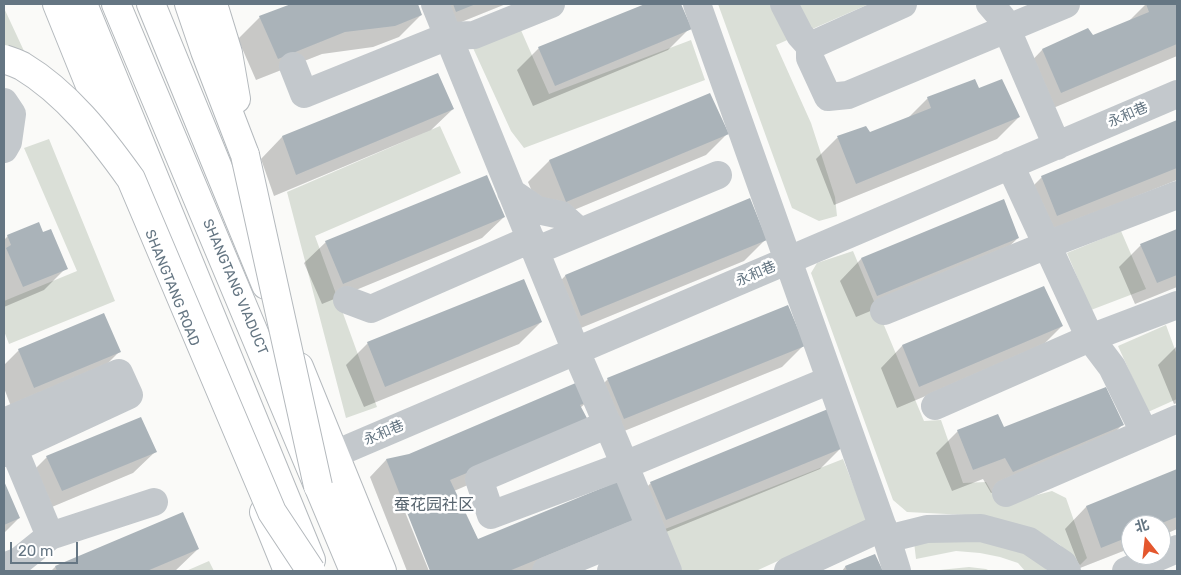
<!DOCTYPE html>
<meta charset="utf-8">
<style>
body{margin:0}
#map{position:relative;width:1181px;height:575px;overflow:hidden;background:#fafaf8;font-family:Rubik,"Noto Sans SC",sans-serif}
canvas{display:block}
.frame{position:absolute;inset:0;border:5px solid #657683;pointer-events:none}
.north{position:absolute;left:1121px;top:515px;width:50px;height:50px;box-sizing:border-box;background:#fff;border:1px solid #c1c8cd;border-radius:50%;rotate:344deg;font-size:14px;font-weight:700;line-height:20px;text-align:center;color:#657683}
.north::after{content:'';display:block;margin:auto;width:18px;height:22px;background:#e4572e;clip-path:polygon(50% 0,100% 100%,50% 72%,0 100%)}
.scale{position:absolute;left:10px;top:542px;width:68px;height:22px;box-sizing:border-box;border:2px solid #657683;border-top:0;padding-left:6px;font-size:15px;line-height:18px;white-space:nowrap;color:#657683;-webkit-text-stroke:4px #fff;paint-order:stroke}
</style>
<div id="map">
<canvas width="1181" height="575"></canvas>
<div class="frame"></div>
<div class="north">北</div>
<div class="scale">20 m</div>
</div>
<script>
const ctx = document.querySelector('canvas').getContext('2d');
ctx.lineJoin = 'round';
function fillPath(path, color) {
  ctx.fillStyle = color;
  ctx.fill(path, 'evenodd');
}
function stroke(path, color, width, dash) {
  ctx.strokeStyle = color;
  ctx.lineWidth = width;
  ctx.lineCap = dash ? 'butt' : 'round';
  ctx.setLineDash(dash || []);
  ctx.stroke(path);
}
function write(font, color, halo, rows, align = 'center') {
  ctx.font = font + ' Rubik,"Noto Sans SC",sans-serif';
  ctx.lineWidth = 5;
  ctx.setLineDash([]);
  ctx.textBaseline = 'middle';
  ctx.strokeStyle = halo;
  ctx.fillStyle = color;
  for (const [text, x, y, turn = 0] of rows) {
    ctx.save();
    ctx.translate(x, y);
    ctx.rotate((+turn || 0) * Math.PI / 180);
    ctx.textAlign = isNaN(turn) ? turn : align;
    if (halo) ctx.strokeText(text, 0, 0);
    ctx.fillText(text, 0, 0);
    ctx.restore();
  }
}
fillPath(new Path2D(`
 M718,4h151l-93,41 35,78 24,74 2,19 -18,5 -27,-13z
 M4,8l20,43 -20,8z
 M520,28l29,66 142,-54 14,40 -181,68 -13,-17 -38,-83z
 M440,126l21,47 -146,63 62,171 -31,11 -59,-226z
 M49,139l66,162 -106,43 -5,-13v-30l73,-30 -53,-123z
 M1121,231l25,58 -55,21 -24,-57z
 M853,251l71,170 17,-1 22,63 23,-1 13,23 53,-14 14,7 21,60 -7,7 -20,-20 -24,-15 -50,-14 -79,-4 -14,-12 -82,-227 6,-10z
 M1166,325l11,30v44l-29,13 -30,-66z
 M843,459l24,61 -111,51h-78l-18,-40z
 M995,540l41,18 12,13h-23l-7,-8 -18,-6 -20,-4 -24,-2 -40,8 -2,-17z
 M209,561l5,10h-28z
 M969,567l17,2 4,2h-60z`), '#dadfd7');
fillPath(new Path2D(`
 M294,4h122l5,11 -22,22 -26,10 -51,7 -66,26 -18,-41 22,-22z
 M423,4h83l-72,29z
 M649,4h30l11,24 -22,22 -135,56 -16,-36 22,-22z
 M1146,4h31v52l-138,58 -18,-42 21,-22 46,-20 4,7 36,-15z
 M978,90l41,27 -22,22 -163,66 -18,-46 21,-21 28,-11 4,7 38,-15 21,-21z
 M453,109l-22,21 -157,66 -13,-37 21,-22z
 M1177,121v59l-142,57 -15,-38 22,-22z
 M728,133l-22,22 -161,67 -17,-40 21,-21z
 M749,200l17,39 -22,22 -185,76 -15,-39 21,-22z
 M504,217l-22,21 -160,66 -18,-41 22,-21z
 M1177,231v56l-42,17 -16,-37 22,-22z
 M42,234l24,34 -22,22 -40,17v-67l4,-4z
 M1018,238l-22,21 -140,58 -16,-36 21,-22z
 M541,322l-22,22 -155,63 -18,-42 22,-22z
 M1062,326l-22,22 -143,60 -16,-40 21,-22z
 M803,346l-21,21 -180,73 -15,-38 -7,6 -15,35 -111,48 24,49 150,-35 23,-22 191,-36 -22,22 -176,72 -106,30h-107l-26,-65 -2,1 26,64h-22l-37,-94 16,-17 24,-4 176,-55 22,-22z
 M1177,346v57l-3,1 -16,-39z
 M19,350l100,2 -22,22 -85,35 -8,-21v-23z
 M1122,425l-21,22 -110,46 -8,-14 -31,12 -16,-38 22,-22z
 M155,452l-22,21 -93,39 -15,-33 22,-22z
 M1177,471v58l-16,7v-11h-30v23l-51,20 -15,-39 21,-22z
 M4,484l15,34 -15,15z
 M198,549l-23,22h-124l4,-4z
 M874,555l7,16h-39l3,-4z`), '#0003');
fillPath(new Path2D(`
 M291,4h127l4,11 -27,11 -50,6 -67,27 -19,-43z
 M453,4h23l-20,8z
 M645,4h36l11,25 -137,57 -17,-39z
 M1146,4h31v40l-116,49 -19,-44 46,-21 5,7 56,-23z
 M438,73l16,36 -158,66 -14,-39z
 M975,79l4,9 23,-9 18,38 -164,67 -19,-48 29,-10 4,6 61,-24 -4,-11z
 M710,93l19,41 -163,68 -17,-42z
 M1177,120v48l-120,48 -16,-40z
 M487,175l18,42 -162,67 -18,-43z
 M750,198l17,42 -186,76 -16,-41z
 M1004,199l15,39 -142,58 -16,-38z
 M39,222l4,10 8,-3 17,40 -45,18 -17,-39 5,-3 -4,-10z
 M1177,229v46l-20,8 -17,-39z
 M524,279l18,43 -157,65 -18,-45z
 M1044,286l19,40 -144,61 -17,-42z
 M788,305l17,41 -181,73 -17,-41z
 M104,313l17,39 -87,36 -16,-39z
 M578,382l10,20 -8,3 9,17 -139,58 28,59 141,-58 17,38 -127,52h-79l-44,-112 23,-5z
 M1106,387l18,38 -111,47 -8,-14 -32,12 -16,-40 41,-16 6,13z
 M828,409l15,39 -177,72 -16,-38z
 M141,417l16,35 -95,39 -16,-35z
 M1177,469v48l-20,8h-26v11l-30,12 -15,-42z
 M4,481l16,37 -16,7z
 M183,512l16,37 -52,22h-90l-2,-5z
 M875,554l8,17h-36l-2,-5z`), '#aab3b9');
const major = new Path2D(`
 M57,4l61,151
 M151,4l115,281
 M299,367l83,204
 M264,512l24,59`);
const highway = new Path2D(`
 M83,4l228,556
 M116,4l238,567
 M189,4l16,47 40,104
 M213,4l15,49 8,46`);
stroke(major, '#b5babe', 30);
stroke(highway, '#b4b9bd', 30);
stroke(new Path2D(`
 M435,4l141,347 40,93 52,127
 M697,4l190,535 10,32
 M784,4l16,31 10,11v12l18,39 20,-2 218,-91
 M990,4l12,14 55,128
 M810,46l93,-42
 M293,66l11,28 144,-58 26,-1 77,-31
 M4,102l8,12 -4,28 -4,7
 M1010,165l80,173 22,29 32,65
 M511,192l26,18 24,5 19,17
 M535,251l183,-76
 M347,300l24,9 160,-70
 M884,311l163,-66 130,-50
 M935,406l155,-68 87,-33
 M4,422l115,-49 10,22 -125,58
 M608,424l-129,55 12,36 134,-50 205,-85
 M7,433l43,103
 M335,454l842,-360
 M1006,493l171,-74
 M887,539l40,-10 54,-1 48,13 34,23 4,7
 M4,567l15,-6 31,-25 104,-34
 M546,571l104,-43
 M611,571l49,-19
 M788,571l95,-44
 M1126,571l51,-22`), '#c3c8cc', 28);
stroke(major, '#fff', 28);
stroke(highway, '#fff', 28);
const highwayBridge = new Path2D(`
 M4,59c6,2 12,4 18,7 45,27 79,71 109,113l141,333 39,59
 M245,155l73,331`);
stroke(highwayBridge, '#b4b9bd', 30, []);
stroke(highwayBridge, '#fff', 28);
write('14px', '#657683', '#fff', [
 ["永和巷",1128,115,-23],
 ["永和巷",756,274,-23],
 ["SHANGTANG VIADUCT",235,287,67],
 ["SHANGTANG ROAD",172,288,68],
 ["永和巷",384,433,-23]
]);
write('16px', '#57646e', '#fff', [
 ["蚕花园社区",434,505]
]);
</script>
